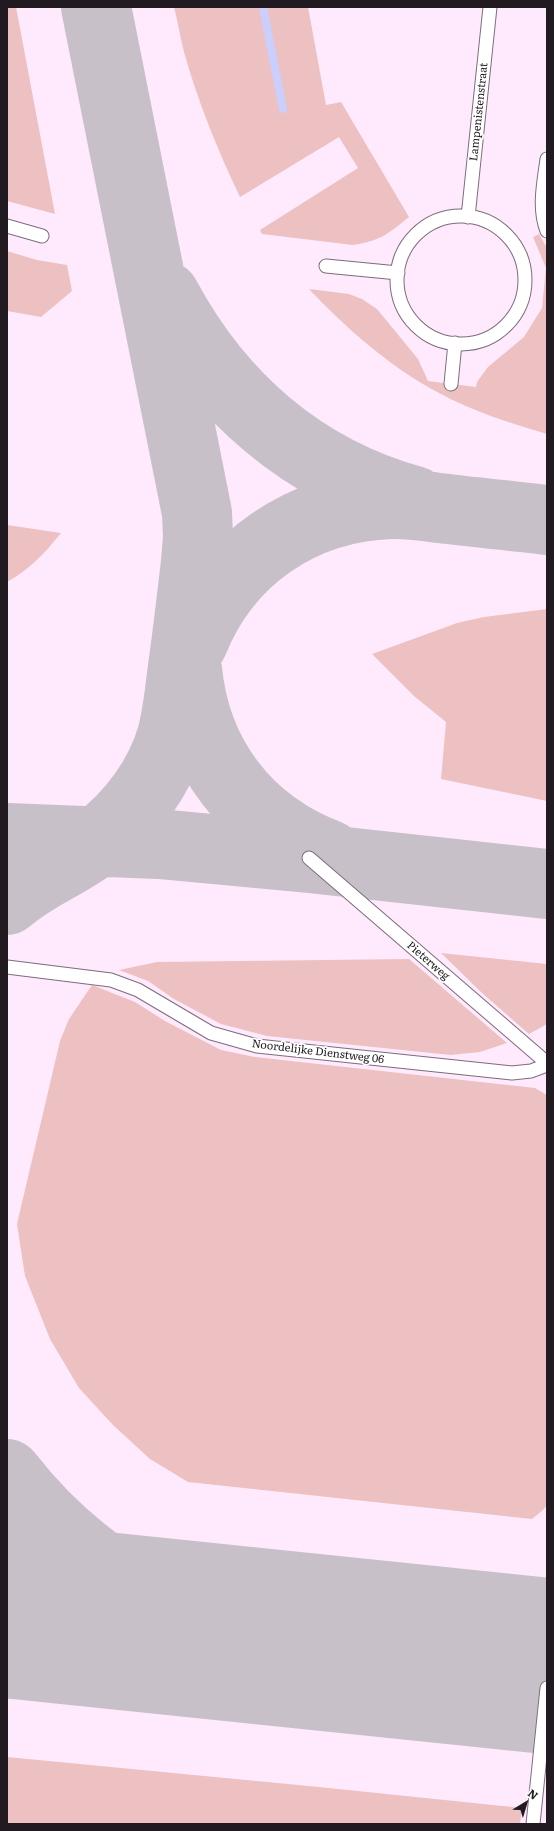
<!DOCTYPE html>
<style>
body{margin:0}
#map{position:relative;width:554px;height:1831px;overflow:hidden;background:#fdf6fd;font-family:Literata,serif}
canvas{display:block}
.frame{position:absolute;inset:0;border:8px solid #211b21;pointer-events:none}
.north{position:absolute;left:506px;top:1783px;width:40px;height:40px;-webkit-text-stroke:3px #fff;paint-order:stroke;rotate:38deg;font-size:11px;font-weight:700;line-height:16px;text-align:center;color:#211b21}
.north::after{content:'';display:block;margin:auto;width:14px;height:18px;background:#211b21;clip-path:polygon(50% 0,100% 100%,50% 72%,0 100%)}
</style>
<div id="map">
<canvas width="554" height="1831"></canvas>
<div class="frame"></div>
<div class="north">N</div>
</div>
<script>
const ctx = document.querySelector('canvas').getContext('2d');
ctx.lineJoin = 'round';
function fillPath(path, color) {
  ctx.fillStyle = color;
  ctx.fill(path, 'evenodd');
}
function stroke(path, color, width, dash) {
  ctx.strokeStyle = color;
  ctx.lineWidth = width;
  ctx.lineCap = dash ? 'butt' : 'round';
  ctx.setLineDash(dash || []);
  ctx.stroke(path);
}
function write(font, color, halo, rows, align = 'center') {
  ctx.font = font + ' Literata,serif';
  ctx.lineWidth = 3.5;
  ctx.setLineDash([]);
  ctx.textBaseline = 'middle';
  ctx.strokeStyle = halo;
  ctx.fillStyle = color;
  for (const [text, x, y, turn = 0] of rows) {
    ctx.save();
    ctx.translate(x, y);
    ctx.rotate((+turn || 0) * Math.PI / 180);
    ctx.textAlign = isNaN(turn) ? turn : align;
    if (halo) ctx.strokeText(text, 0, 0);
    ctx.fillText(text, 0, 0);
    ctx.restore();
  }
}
fillPath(new Path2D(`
 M7,7h540v1817h-540z`), '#feeafc');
fillPath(new Path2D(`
 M7,7h9l39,207 -48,-13z
 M174,7h134l18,98 15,-3 68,115c-21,17 -29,24 -56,28l-91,-11 -2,-4 98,-62 -19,-31 -99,60c-22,-46 -42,-95 -56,-145 -4,-15 -6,-30 -10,-45z
 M539,234l8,14v186c-37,-11 -75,-23 -108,-41 -49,-26 -92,-64 -130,-104l40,5 13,5 15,10 41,50 10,22 48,6 1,-5 11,-15 36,-30 18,-29 4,-40 -13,-31z
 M7,251l30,9 30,5 5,26 -31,26 -34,-6z
 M7,525l54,8c-16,20 -32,37 -54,49z
 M547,609v192l-106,-22 5,-57 -32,-26 -42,-42 85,-31 27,-6z
 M441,953l106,11v60l-18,10 -47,-41z
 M409,959l98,84 -27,9 -29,3 -184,-19 -46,-12 -47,-25 -26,-18 -29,-11 38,-8z
 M92,985l43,17 30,19 56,29 34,7 280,31 12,7v410l-4,5 -11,9 -344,-37 -38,-23 -37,-34 -34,-37 -29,-49 -25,-63 -8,-52 43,-183 9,-22z
 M7,1757l312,30 203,21 -2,16h-513z`), '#edc1c1');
stroke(new Path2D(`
 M263,7l20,102`), '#cacffd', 8);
stroke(new Path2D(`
 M165,296c54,101 137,174 249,205
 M193,642c33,-83 108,-135 198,-138 19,-1 38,3 57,5 33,4 66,7 99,11
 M187,669c8,87 60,155 142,186
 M7,838l152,6 150,14 238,26
 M7,900c28,-25 62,-36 91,-59 34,-26 62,-64 74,-105 6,-23 8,-46 11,-69 5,-35 9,-70 13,-105l2,-25 -1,-24 -101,-506
 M7,1474c44,57 104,107 171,134 33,13 67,22 102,31`), '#c8c0c8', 70);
stroke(new Path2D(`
 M7,1610l540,56`), '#c8c0c8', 176);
const service = new Path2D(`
 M547,159c-3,23 -9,49 0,72
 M397 280a64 64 0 1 1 128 0a64 64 0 1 1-128 0Z
 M468,217l22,-210
 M7,226l35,10
 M326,266l72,7
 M451,384l4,-41
 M309,858l238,205
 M7,967l104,13 27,10 73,43 46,13 255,27 19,-2 16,-6
 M533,1824l14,-136`);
stroke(service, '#7c6d7b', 15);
stroke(service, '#fff', 13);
write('11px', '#211b21', '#fff', [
 ["Lampenistenstraat",479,112,-84],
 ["Pieterweg",428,961,41],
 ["Noordelijke Dienstweg 06",318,1052,7]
]);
</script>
